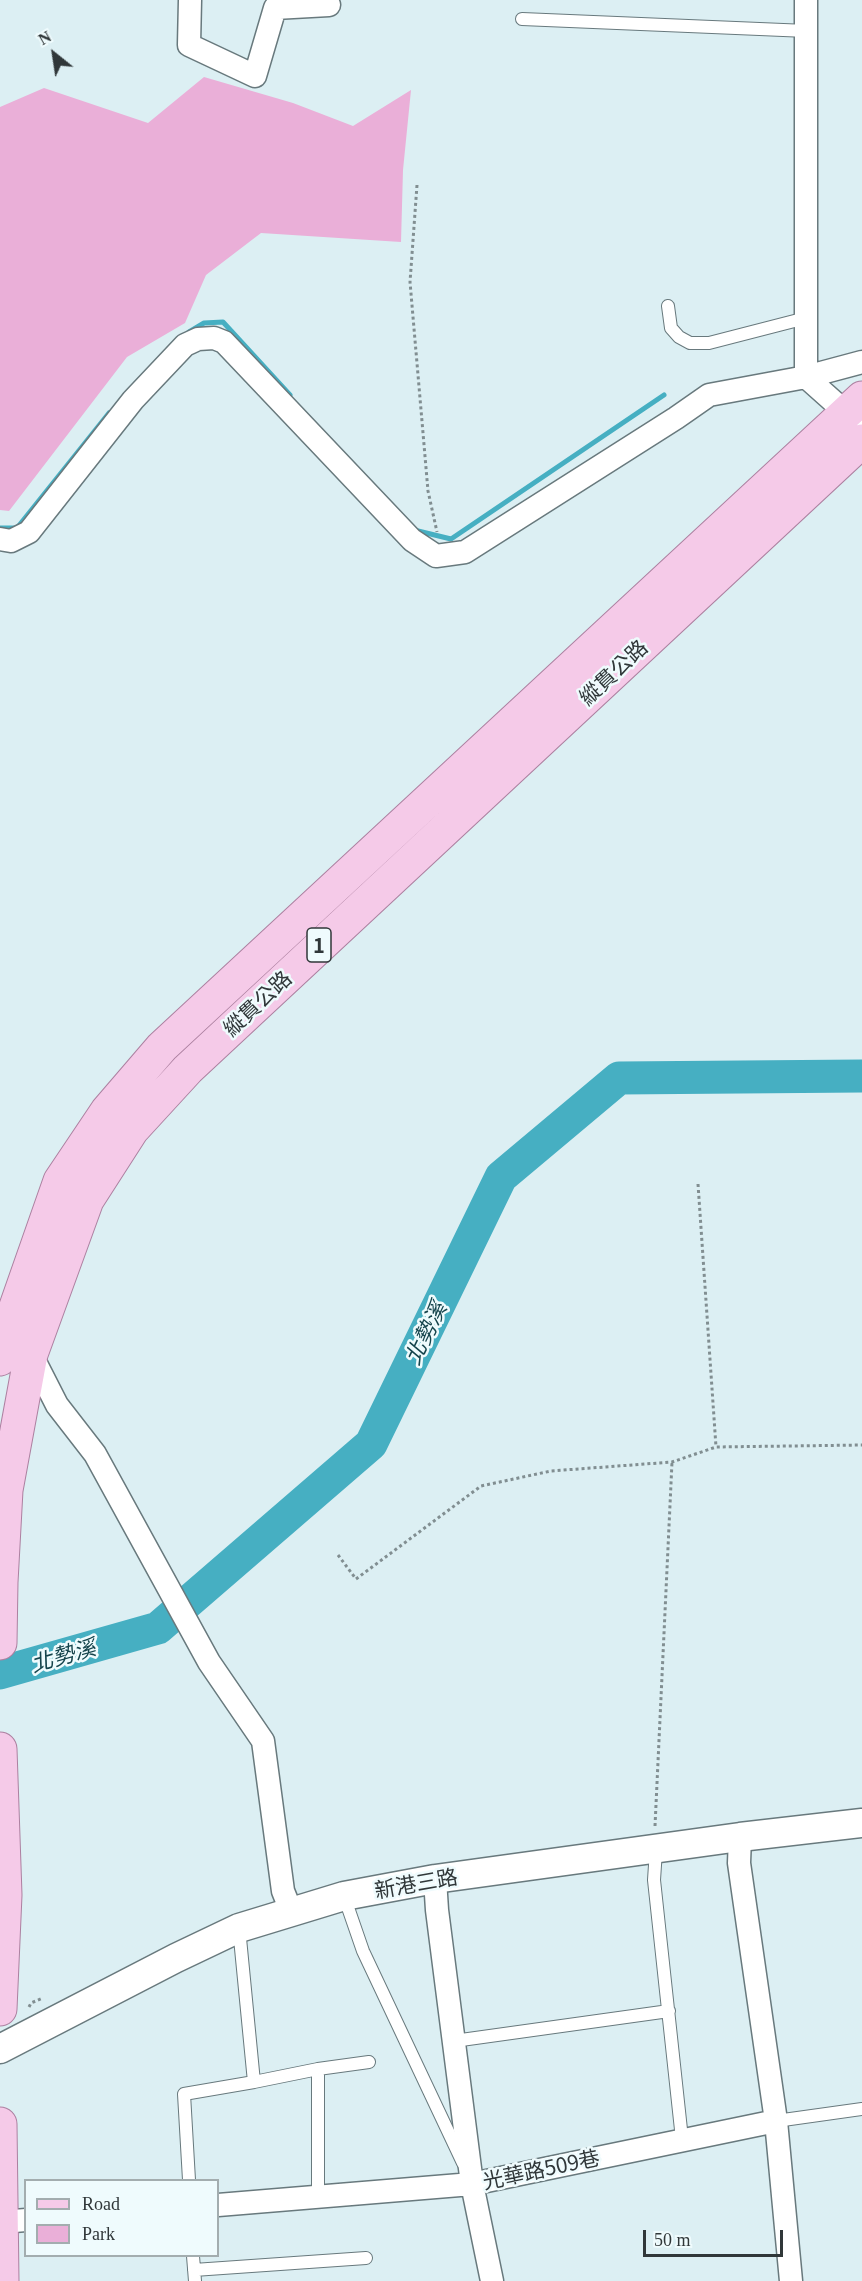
<!DOCTYPE html>
<meta charset="utf-8">
<style>
body{margin:0}
#map{position:relative;width:862px;height:2281px;overflow:hidden;background:#dceff3;font-family:Georgia,serif}
canvas{display:block}
.legend{position:absolute;left:24px;top:2179px;width:195px;height:78px;box-sizing:border-box;background:#effbfd;border:2px solid #a3adaf;margin:0;padding:8px 10px;list-style:none;font-size:18px;color:#303739}
.legend li{display:flex;align-items:center;gap:12px;height:30px}
.legend b{width:30px;border:2px solid #a3adaf}
.north{position:absolute;left:24px;top:24px;width:60px;height:60px;-webkit-text-stroke:4px #effbfd;paint-order:stroke;rotate:330deg;font-size:16px;font-weight:700;line-height:24px;text-align:center;color:#303739}
.north::after{content:'';display:block;margin:auto;width:21px;height:27px;background:#303739;clip-path:polygon(50% 0,100% 100%,50% 72%,0 100%)}
.scale{position:absolute;left:643px;top:2230px;width:140px;height:27px;box-sizing:border-box;border:3px solid #303739;border-top:0;padding-left:8px;font-size:18px;line-height:21px;white-space:nowrap;color:#303739;-webkit-text-stroke:4px #effbfd;paint-order:stroke}
</style>
<div id="map">
<canvas width="862" height="2281"></canvas>
<ul class="legend">
<li><b style="height:8px;background:#f5cae8"></b>Road</li>
<li><b style="height:16px;background:#eaafd8"></b>Park</li>
</ul>
<div class="north">N</div>
<div class="scale">50 m</div>
</div>
<script>
const ctx = document.querySelector('canvas').getContext('2d');
ctx.lineJoin = 'round';
function fillPath(path, color) {
  ctx.fillStyle = color;
  ctx.fill(path, 'evenodd');
}
function stroke(path, color, width, dash) {
  ctx.strokeStyle = color;
  ctx.lineWidth = width;
  ctx.lineCap = dash ? 'butt' : 'round';
  ctx.setLineDash(dash || []);
  ctx.stroke(path);
}
function write(font, color, halo, rows, align = 'center') {
  ctx.font = font + ' Georgia,"Noto Sans TC",serif';
  ctx.lineWidth = 5;
  ctx.setLineDash([]);
  ctx.textBaseline = 'middle';
  ctx.strokeStyle = halo;
  ctx.fillStyle = color;
  for (const [text, x, y, turn = 0] of rows) {
    ctx.save();
    ctx.translate(x, y);
    ctx.rotate((+turn || 0) * Math.PI / 180);
    ctx.textAlign = isNaN(turn) ? turn : align;
    if (halo) ctx.strokeText(text, 0, 0);
    ctx.fillText(text, 0, 0);
    ctx.restore();
  }
}
fillPath(new Path2D(`
 M204,77l89,26 60,23 58,-36 -8,80 -2,72 -140,-9 -55,42 -21,48 -58,34 -118,154 -9,-1v-403l44,-19 104,35z`), '#eaafd8');
stroke(new Path2D(`
 M189,332l15,-9 19,-1 67,73
 M0,528h17l92,-115
 M414,530l37,9 213,-144`), '#46afc2', 5);
stroke(new Path2D(`
 M0,1673l158,-45 213,-184 130,-267 118,-99 243,-2`), '#46afc2', 33);
const service = new Path2D(`
 M522,19l285,12
 M668,306l3,22 8,9 11,6h19l97,-25
 M656,1850l-2,30 28,259
 M344,1896l19,55 100,212
 M239,1928l15,154 64,-13v127
 M454,2041l215,-30
 M318,2069l51,-7
 M776,2121l86,-12
 M189,2180l-5,-86 70,-12
 M193,2256l2,25
 M194,2270l172,-12`);
const minor = new Path2D(`
 M190,0l-1,45 66,31 20,-68 54,-3
 M806,0v377l56,-15
 M0,539l11,2 18,-9 104,-132 52,-55 13,-6 16,-1 10,4 188,198 24,16 29,-4 211,-134 33,-23 97,-18 56,50
 M27,1355l4,-1 26,51 38,49 114,208 54,79 20,150 8,20
 M740,1837l-1,26 37,258 15,160
 M435,1879l2,31 35,274 20,97
 M218,2205l254,-21 304,-63
 M2,2222l24,-2`);
const tertiary = new Path2D(`
 M0,2049l176,-91 63,-30 105,-32 91,-17 305,-42 122,-14`);
const primary = new Path2D(`
 M0,1359l12,-41 48,-137 47,-70 55,-64 700,-649
 M0,1643l1,-61 5,-92 25,-136 56,-154 45,-70 56,-61 674,-628
 M0,1749l5,146 -5,114
 M0,2124l2,157`);
stroke(service, '#68797d', 14);
stroke(minor, '#68797d', 25);
stroke(tertiary, '#68797d', 31);
stroke(primary, '#ac80a0', 35);
stroke(new Path2D(`
 M417,185l-7,97 18,209 9,41
 M698,1184l18,263
 M338,1555l18,24 125,-93 70,-15 121,-9 44,-15 146,-2
 M655,1826l17,-364
 M29,2007l2,-4 12,-5`), '#818e91', 3, [3, 3]);
stroke(service, '#fff', 12);
stroke(minor, '#fff', 22);
stroke(tertiary, '#fff', 28);
stroke(primary, '#f5cae8', 33);
for (const [x, y, w] of [
 [319,945,24]
]) {
  const box = new Path2D();
  box.roundRect(x - w / 2, y - 17, w, 34, 4.5);
  ctx.fillStyle = '#effbfd';
  ctx.fill(box);
  stroke(box, '#303739', 1.5);
}
write('bold 20px', '#303739', null, [
 ["1",319,945]
]);
write('21px', '#303739', '#effbfd', [
 ["縱貫公路",613,672,-43],
 ["縱貫公路",257,1003,-43],
 ["新港三路",416,1883,-10],
 ["光華路509巷",541,2169,-12]
]);
write('italic 22px', '#15444c', '#effbfd', [
 ["北勢溪",425,1333,-64],
 ["北勢溪",63,1655,-16]
]);
</script>
